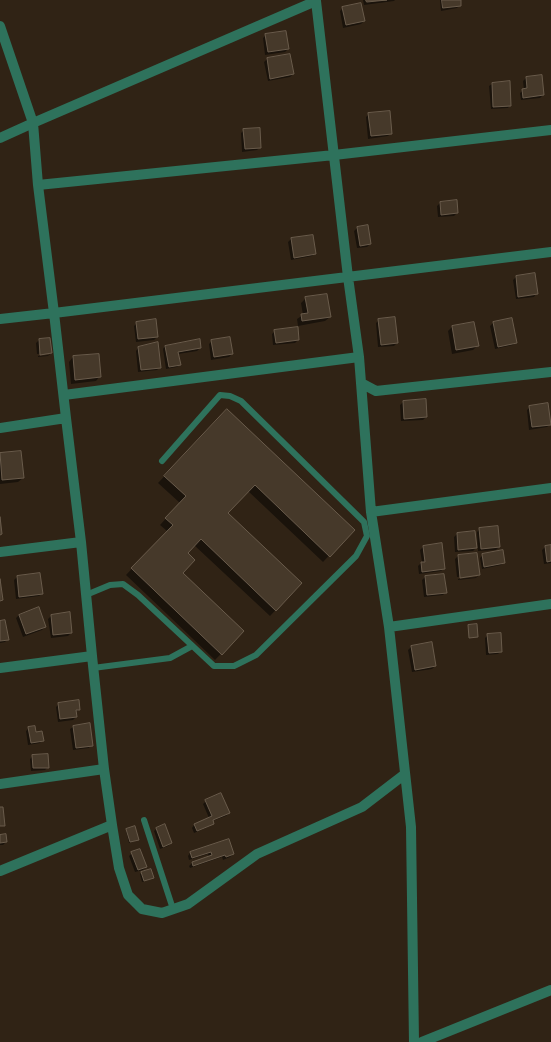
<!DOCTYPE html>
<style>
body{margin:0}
canvas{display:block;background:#302315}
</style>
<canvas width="551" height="1042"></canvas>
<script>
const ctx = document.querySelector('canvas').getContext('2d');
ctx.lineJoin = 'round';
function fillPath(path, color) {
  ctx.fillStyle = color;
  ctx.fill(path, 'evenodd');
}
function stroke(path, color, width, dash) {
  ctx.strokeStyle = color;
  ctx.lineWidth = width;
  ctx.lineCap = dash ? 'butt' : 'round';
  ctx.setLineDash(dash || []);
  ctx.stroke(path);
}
fillPath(new Path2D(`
 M363,0h32l-1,1 -30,4z
 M440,0h20v5l-3,3 -16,3z
 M343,8l21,13 -3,3 -18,4 -3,-17z
 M266,35l22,14 -3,3 -20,3 -2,-17z
 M289,55l4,19 -3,3 -22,4 -4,-19 3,-3z
 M541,76l2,19 -3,3 -19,2 -1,-7 4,-3 -1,-9 3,-3z
 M492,84l18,21 -2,3 -17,1 -2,-23z
 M369,114l22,19 -3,3 -20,3 -2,-22z
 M244,130l16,17 -3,3 -15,2 -1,-19z
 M456,202l1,11 -3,3 -16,1 -1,-11 3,-3z
 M357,228l13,16 -3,3 -10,1 -3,-17z
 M291,239l24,14 -3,3 -21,4 -3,-18z
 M516,277l20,17 -2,3 -18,2 -3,-19z
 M306,298l24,19 -5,4 -27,5 -1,-7 6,-4 -2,-12z
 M379,320l18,23 -3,3 -16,1 -2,-24z
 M137,323l20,14 -3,3 -18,2 -2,-16z
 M493,323l23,19 -3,3 -18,4 -5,-23z
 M452,327l26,18 -5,5 -21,4 -4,-23z
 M275,331l23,9 -3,3 -22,2 -1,-11z
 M39,340l12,13 -3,3 -10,1v-1l11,-1v-2l-12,1 -1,-11z
 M212,341l20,13 -3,3 -18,3 -2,-16z
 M165,346l35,2 -3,3 -19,3 2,10 -3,3 -11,2 -3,-20z
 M138,348l22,19 -3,3 -19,2 -2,-21z
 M73,357l27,19 -4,5 -25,3 -2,-22z
 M403,402l23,15 -3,3 -22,1 -1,-16z
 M530,407l20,18 -3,2 -18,3 -2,-20z
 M221,417l132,113 -30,32 -75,-71 -21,22 74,70 -31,33 -76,-71 -8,8 -4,20 61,58 -28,29 -89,-85 41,-44 -7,-6 20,-22 -22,-20z
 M21,452l2,26 -5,4 -18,2v-30z
 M480,529l19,18 -3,3 -18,1 -1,-19z
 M474,532l2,16 -3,3 -18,1 -1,-15 3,-3z
 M551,546v17l-7,1 -2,-14 3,-3z
 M423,547l21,21 -3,3 -22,3 -1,-8 4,-4 -2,-12z
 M483,555l21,7 -3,3 -19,4 -2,-11z
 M458,556l21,19 -3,3 -18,2v-1l19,-2v-2l-20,2 -2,-18z
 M39,574l3,20 -3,2 -23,3 -2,-19 3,-3z
 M444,575l2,17 -3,3 -19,2 -2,-17 3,-3z
 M38,608l7,19 -3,3 -19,7 -7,-19 3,-3z
 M51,616l20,17 -3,3 -17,2 -3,-19z
 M0,622l8,17 -3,3 -5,1z
 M488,635l13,16 -3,3 -12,1 -1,-17z
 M411,647l24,19 -3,3 -20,3 -4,-22z
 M59,704l20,5 -4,4 1,4 -3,3 -15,2 -2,-15z
 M73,727l18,18 -2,3 -16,2 -3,-21z
 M29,728l13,12 -2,3 -12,2 -2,-14z
 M33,756l15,11 -3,3 -14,1 -1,-12z
 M206,801l23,12 -3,3 -14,5 1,2 -3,3 -16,7 -2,-5 2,-3 15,-7 -6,-14z
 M157,828l14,15 -3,3 -8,3 -6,-18z
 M127,830l9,10 -7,3 -3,-12z
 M0,836l6,6 -3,3h-3z
 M228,840l5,14 -3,3 -7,3 -1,-3 -32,11 -1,-2 3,-3 17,-6 -1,-3 -19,6 -1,-4 2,-3z
 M132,853l14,14 -3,3 -8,2 -6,-16z
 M151,870l2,8 -11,4 -2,-8z`), '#0007');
const building = new Path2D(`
 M366,0h21l-20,2z
 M442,0h19v6l-18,2z
 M361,3l4,18 -19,4 -4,-18z
 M286,31l3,18 -21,3 -3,-18z
 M290,54l4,20 -24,5 -3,-21z
 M542,75l2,20 -21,3 -1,-9 5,-1 -1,-11z
 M510,81l1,25 -18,1 -1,-24z
 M390,111l2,23 -21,2 -3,-23z
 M260,128l1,20 -16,1 -2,-20z
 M457,200l1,13 -17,2 -1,-13z
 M368,225l3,19 -11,2 -3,-19z
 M313,235l3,19 -22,4 -3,-20z
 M535,273l3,21 -20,3 -2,-21z
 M327,294l4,23 -29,4 -1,-7 7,-1 -3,-16z
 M395,317l3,26 -17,2 -3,-26z
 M512,318l5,25 -19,4 -5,-25z
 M156,319l2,18 -20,2 -2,-17z
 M474,322l5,24 -23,4 -4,-24z
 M298,327l1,13 -23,3 -2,-13z
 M230,337l3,17 -19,3 -3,-17z
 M50,338l2,15 -12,2 -1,-16z
 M200,339l1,9 -23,4 3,13 -12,2 -4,-21z
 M158,342l3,26 -20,2 -3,-23z
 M99,354l2,23 -26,3 -2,-24z
 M426,399l1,18 -23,2 -1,-18z
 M548,403l3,22 -19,2 -3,-21z
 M227,409l128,121 -25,27 -75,-72 -27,28 74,70 -26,28 -75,-72 -13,14 7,7 -12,13 61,58 -22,24 -91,-87 42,-43 -8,-7 21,-22 -22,-20z
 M21,451l3,27 -22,2 -2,-27z
 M0,517l2,17 -2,1z
 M498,526l2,21 -19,2 -2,-21z
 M475,531l2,17 -19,2 -1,-17z
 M442,543l3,26 -23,3 -1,-10h4l-2,-16z
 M551,545v16l-4,1 -2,-16z
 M503,550l2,13 -21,4 -2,-13z
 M477,553l3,22 -20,3 -2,-23z
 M40,573l3,21 -24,3 -2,-21z
 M444,574l3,19 -20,2 -2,-19z
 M0,579l3,21 -3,1z
 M39,607l7,20 -20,7 -7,-19z
 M70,612l2,21 -19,2 -2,-20z
 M5,620l4,20 -9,1v-20z
 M477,624l1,13 -9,1 -1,-13z
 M501,633l1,19 -13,1 -2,-19z
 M432,642l4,24 -21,4 -4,-24z
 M79,700l1,10h-4l1,7 -17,2 -2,-16z
 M90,723l3,23 -17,2 -3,-22z
 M35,726l1,6 6,-1 2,10 -13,2 -3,-16z
 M48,754l1,14h-16l-1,-13z
 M221,793l9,20 -17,7 1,4 -17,7 -3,-7 18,-8 -7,-16z
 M0,807h3l2,19h-5z
 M165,824l7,19 -9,4 -7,-19z
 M135,826l4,14 -9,2 -4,-13z
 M6,834l1,8 -7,1v-8z
 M229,839l5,15 -8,3 -1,-2 -32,11 -1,-4 20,-7 -1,-3 -19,6 -2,-6z
 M140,849l7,18 -9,3 -7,-18z
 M151,869l3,9 -10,3 -3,-9z`);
fillPath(building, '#46392a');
stroke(building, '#695b4b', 1);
stroke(new Path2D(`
 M86,595l24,-10 13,-1 15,11 76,71h20l22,-11 100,-99 11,-20 -3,-14 -123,-121 -11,-5 -10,-1 -58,66
 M93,668l77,-10 22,-12
 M144,820l29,89`), '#2e725c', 6);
stroke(new Path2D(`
 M0,26l33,97 -33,15
 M551,130l-217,25 -296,30 16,128 497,-61
 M38,185l-5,-62 283,-122 32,276 11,80
 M0,319l54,-6 12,105
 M361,383l15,8 175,-19
 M64,395l295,-38 12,155 18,115 22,200 3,215
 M0,428l66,-10 15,124
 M371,512l180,-24
 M0,552l81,-10 11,114
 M389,627l162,-23
 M0,668l92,-12 12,113
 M0,784l104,-15 8,56 -112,46
 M112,825l7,43 9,27 14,14 20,4 26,-9 69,-50 105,-47 43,-33
 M422,1042l129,-52`), '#2e725c', 10);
</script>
